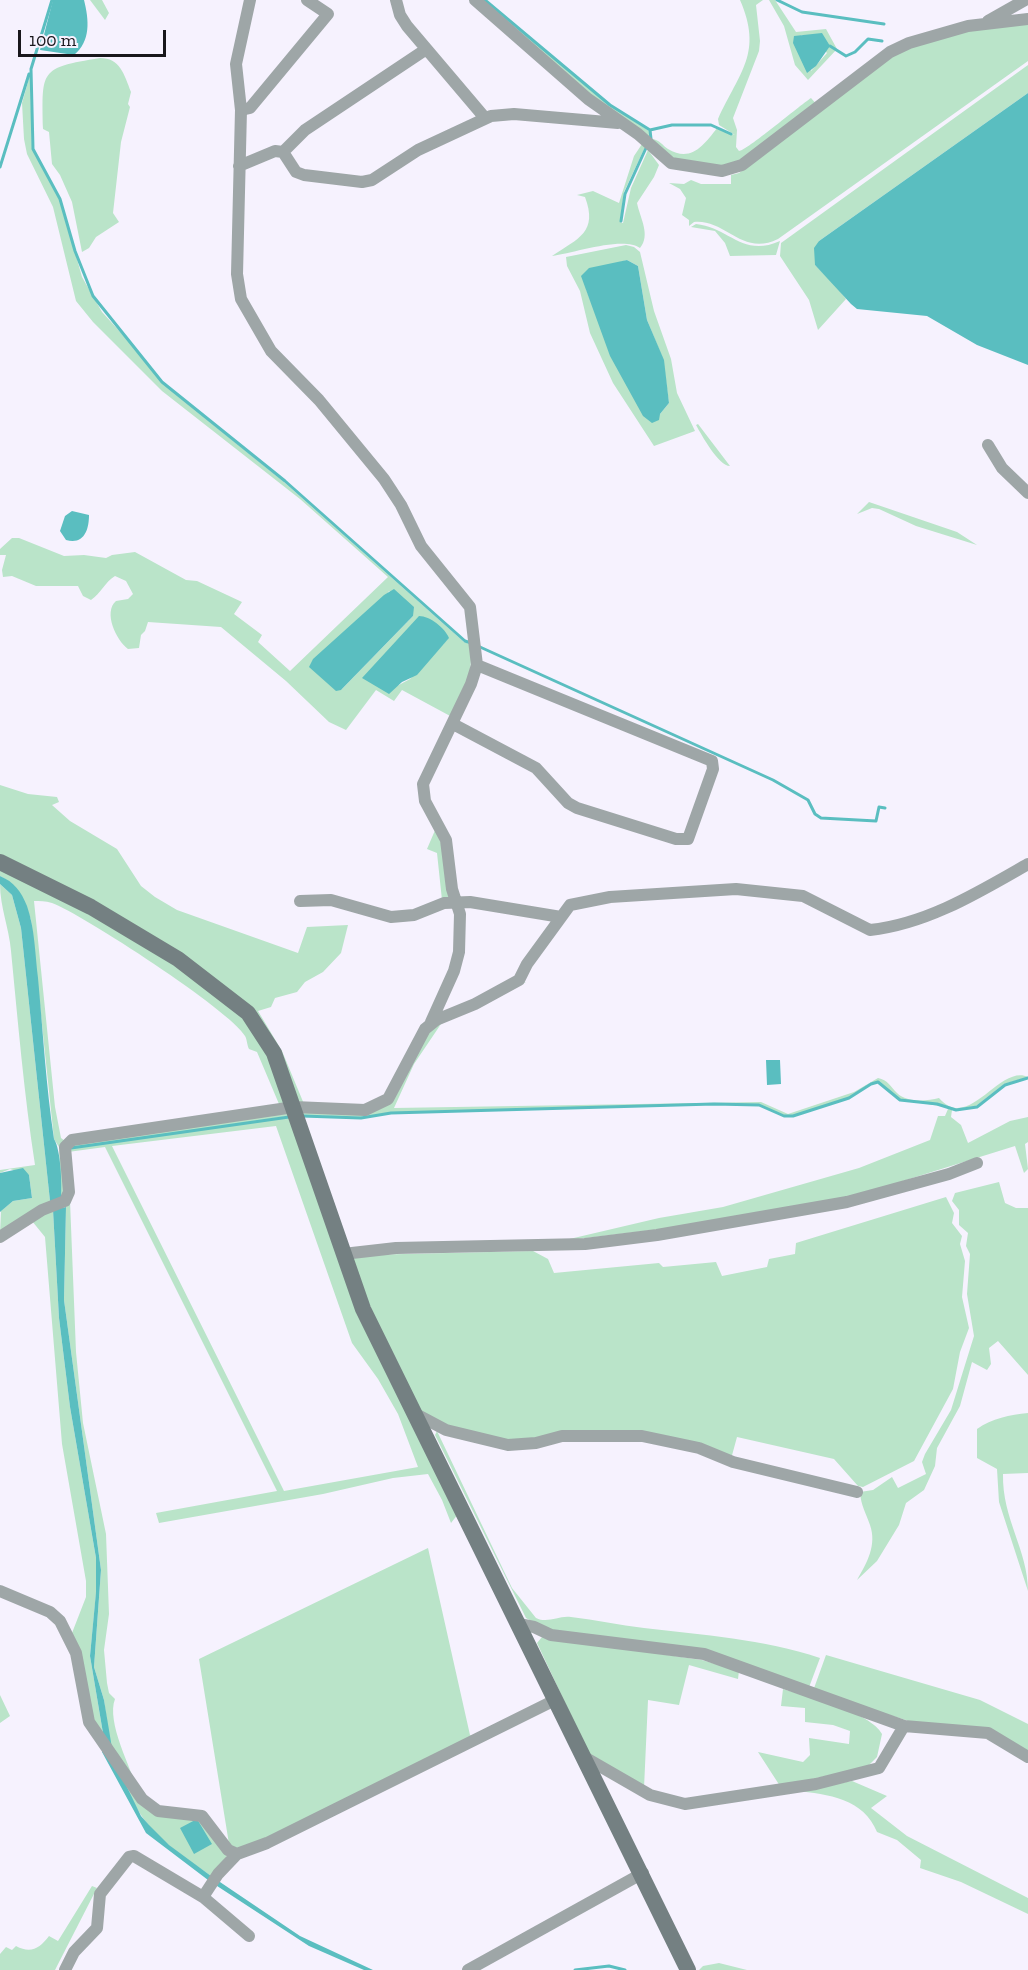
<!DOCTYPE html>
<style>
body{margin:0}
#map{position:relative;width:1028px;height:1970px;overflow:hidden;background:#f6f2fe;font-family:"Zilla Slab",serif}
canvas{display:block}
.scale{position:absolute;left:18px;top:30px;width:148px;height:27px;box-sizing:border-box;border:3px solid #19171c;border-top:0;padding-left:8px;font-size:18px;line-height:21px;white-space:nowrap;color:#19171c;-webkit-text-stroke:4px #f6f2fe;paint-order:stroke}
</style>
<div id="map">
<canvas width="1028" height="1970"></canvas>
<div class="scale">100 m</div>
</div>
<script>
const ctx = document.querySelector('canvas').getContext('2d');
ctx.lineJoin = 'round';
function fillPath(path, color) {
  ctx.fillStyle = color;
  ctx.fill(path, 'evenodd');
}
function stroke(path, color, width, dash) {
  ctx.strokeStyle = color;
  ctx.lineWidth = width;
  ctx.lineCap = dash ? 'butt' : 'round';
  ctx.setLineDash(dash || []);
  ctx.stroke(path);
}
fillPath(new Path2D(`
 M90,0h12l7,13 -4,7z
 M483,0l128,106 38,25 3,8c8,1 10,6 16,10 23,14 36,-4 49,-21l18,7 -16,-10 -1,-6c22,-48 45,-66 22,-119h23l-7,5 4,36 -1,10 -26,67 4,12 -1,17 3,4c7,0 60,-45 72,-53l7,8 -84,60 -55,-3 -66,-47z
 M769,0h6l21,32 30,-3 11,20 -29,31 -13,-15 -11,-39zM801,35h9l17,18 -16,18z
 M1028,22v39l-250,178c-36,18 -52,-20 -84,-17l-5,4v-6l-7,-5 4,-17 -6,-9 -11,-6 15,1 7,-4 10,4h30v-9l8,-2 159,-121 66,-22z
 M100,58c20,0 24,16 31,34l-3,12 2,3 -9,35 -8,71 6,9 -23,15 -7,11 -7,4 -10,-50 -12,-27 -8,-11 -3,-32 -6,-3c-1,-59 -4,-61 57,-71z
 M1028,65v28l-209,148 -4,24 21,21 10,13 -28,31 -9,-30 -29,-44 1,-13z
 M30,75l2,74 28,50 22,78 20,35 40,44 20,27 122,99 180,160 8,3 -2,29 -18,43 -50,-27 -8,11 -18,-11 -30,40 -17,-8 -43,-41 -65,-54 -73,-5 -3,9 -4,4 -2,13 -11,1c-12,-9 -25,-37 -12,-48l12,-2 5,-5 -7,-13 -11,-5c-10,6 -14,17 -24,24l-8,-4 -5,-10h-42l-24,-10 -9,1 -1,-7 4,-15h-6v-6l12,-11h7l45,18 20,-1 22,3 6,-3 23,-3 51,28 11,1 45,21 -8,12 28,21 -4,7 32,29 98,-94 -88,-78 -138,-108 -69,-69 -17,-21 -23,-94 -26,-53 -3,-15 -2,-36zM389,591l24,25 -72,74zM449,638l-39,41 -13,7z
 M642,144l3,3 -21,45 -4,30 3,1 8,-35 17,-38 11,15 -5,12 -17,26c3,15 14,32 3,45 -17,-12 -66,5 -88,8 27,-18 46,-24 33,-59l-8,-2 16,-4 26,12 15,-47z
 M696,224c33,3 46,34 84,17l-4,14 -46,1 -5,-13 -10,-12 -24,-4z
 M626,245l8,2 6,5 14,59 17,48 6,34 18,38 -41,15 -41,-63 -23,-50 -10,-42 -13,-25 -1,-9zM627,260l11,6 9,54 16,39 6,44 -9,11 -63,-97 -11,-28 31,-26z
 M698,424l32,42c-11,0 -28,-30 -34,-41z
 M869,502l88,30 20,13 -61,-19 -37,-17 -7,-1 -15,6z
 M0,785l28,9 29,3 2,5 -7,3 18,16 47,28 24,37 14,11 22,13 121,43 9,-26 41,-2 -7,28 -18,19 -18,10 -8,10 -22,6 -4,9 -13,4 24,40 22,53 -6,-4 -53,-96 -245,-147z
 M436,828l5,15 11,55 -10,2 -5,-47 -10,-4z
 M0,869l88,44 86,52 69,53 25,39 17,46 -6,1 -22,-52 -8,-3c-2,-4 -2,-10 -4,-13 -14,-25 -163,-122 -193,-133 -7,-2 -12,-2 -18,-2l21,206 6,31 4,3 1,53 -5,5 -2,-52 -5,-8 -23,-219c-5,-17 -14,-36 -31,-44z
 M0,884l12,11 9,33 29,273 -50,33 1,-23 12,-10 19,-3 -3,-23 -19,-6 -10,4v-3l35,-5c-11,-71 -17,-143 -24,-214 -2,-23 -11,-44 -11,-67z
 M526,982l-85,42 -27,40 -20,44 367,-6 27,12 66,-22 24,-14c10,2 12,8 19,15 10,10 30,8 42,5 30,35 60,-34 89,-21l-24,7 -28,22 -20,3 -56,-10 -22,-17 -8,1 -21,15 -56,17h-9l-25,-10 -45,-1 -323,9 -30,4 -59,-2 -3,-4 77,-2 57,-83 84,-43z
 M948,1109l4,1 -1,7 10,8 7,18 42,-22 18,-4v25l-3,2 3,25 -4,4 -9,-27 -173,54 -122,22 -159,19 98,-23 64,-11 136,-39 71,-28 8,-24h7z
 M284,1111l5,5 -183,27 184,-26 168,397 -7,9 -9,-23 -14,-26 -35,4 -70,16 -164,29 -3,-10 121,-22 -172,-344 -37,5 1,-6zM276,1126l76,217 26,36 20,35 20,53 -134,24 -172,-345z
 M999,1182l6,21 11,5h12v167l-30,-34 -9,7 2,16 -4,6 -15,-8 -12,44 -23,42 -2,18 -11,24 -18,13 -7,22 -22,36 -20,19c10,-17 20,-35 13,-55 -4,-12 -9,-19 -10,-33l13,-2 19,-13 6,11 28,-14 -4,-12 3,-8 26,-44 23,-74 -7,-42 3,-40 -4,-8 2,-13 -9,-8v-15l-7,-9 3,-8z
 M946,1197l8,16 -2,10 10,13 -2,8 5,17 -3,36 7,31 -9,24 -7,37 -39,72 -51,26 -5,-1 -24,-27 -97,-22 -6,22 -71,-22 -147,5 -71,-16 -24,-13 -39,-77 -27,-77 9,-4 172,-4 15,8 6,14 105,-10 4,4 53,-5 6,14 45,-9 2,-8 26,-5 1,-11z
 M70,1201l6,151 7,71 23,111 3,80 -5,36 3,33 2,10 6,6c-9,23 16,69 23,92l-28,-48 -6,-43 -10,-33 7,-97 -37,-270 2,-93z
 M53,1210l6,108 11,89 26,151v35l-6,63 14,83 -13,-19 -19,-87 14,-36v-16l-24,-137 -17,-207 -13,-16z
 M1028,1413v60l-25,1c-1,45 25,76 25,117l-29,-89 -2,-33 -20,-11v-29c15,-11 33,-14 51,-16z
 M437,1431l75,157 24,30c12,6 23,-3 35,-1 25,3 48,8 73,11 59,7 119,11 176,30l-12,32 -105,-39 -152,-19 -25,-14 -91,-183z
 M428,1548l42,187 3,2 -226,113h-17l-31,-191z
 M542,1637l160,23 37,11 -1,8 -49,-14 -10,40 -31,-5 -4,88 -53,-30 -54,-115z
 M826,1655l154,45 48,24v30l-29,-19 -87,-13 -99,-31z
 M783,1689c23,7 89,24 99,45l-5,23 -10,10 -87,19 -22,-34 45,10 7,-7 -1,-17 40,6 1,-13 -17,-6 -28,-3v-14l-24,-2z
 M0,1695l10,21 -10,7z
 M119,1771c29,37 30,50 81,47l27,38 -16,20c-24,-17 -51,-34 -68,-58 -10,-14 -16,-32 -24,-47z
 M852,1781l35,15 -16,12 36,28 121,62v16l-67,-32 -41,-14 1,-8 -24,-20 -20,-8c-13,-33 -49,-38 -81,-41z
 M92,1886l5,2 -42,82h-55v-16l6,-7 6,3 4,-4c15,8 24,2 33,-10l9,5z
 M719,1963l28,7h-48l4,-4z`), '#bae4c9');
fillPath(new Path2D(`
 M53,0h31c5,20 7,41 -10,55l-34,-5z
 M822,33l8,13 -14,20 -9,7 -14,-30 1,-7z
 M1028,93v272l-51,-20 -50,-29 -70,-7 -6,-5 -36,-39 -1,-17 5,-7z
 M627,260l11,6 9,54 17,40 5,43 -9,11 -1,6 -7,3 -9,-7 -33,-60 -29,-80 8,-8z
 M72,511l17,4c0,15 -5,30 -23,25l-6,-9 5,-15z
 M394,589l20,18 -1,9 -72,74 -5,1 -27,-24 4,-8 71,-64z
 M419,616c11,0 26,12 30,22l-32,37 -15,7 -13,12 -27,-16z
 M0,876c14,6 21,15 27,30 8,23 8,48 11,72 5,54 8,108 16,161 7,11 8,45 7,60l-11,2 -29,-273 -9,-33 -12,-11z
 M766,1060h14l1,24 -14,1z
 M23,1168l6,7 3,23 -19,3 -13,11v-39z
 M66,1207l-2,93 37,270 -7,97 10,33 10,60 27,56 8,9 20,20 42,31 -3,4 -62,-47 -44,-81 2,-13 -14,-83 6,-64v-34l-26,-151 -11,-89 -6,-108z
 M197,1819l15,25 -18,10 -14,-26z
 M217,1880l83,56 73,34h-9l-55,-24 -95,-62z`), '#5abec0');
stroke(new Path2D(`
 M52,0l-21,69 2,80 27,50 15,52 18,45 69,86 123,99 180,160 6,2
 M485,0l125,105 40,25 1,9
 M777,0l25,12 82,12
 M830,46l16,10 9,-4 13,-13 14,2
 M650,130l22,-5h39l20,9
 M0,167l29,-93
 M621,221l4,-27 21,-46
 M480,647l293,133 35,20 7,14 6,4 55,3 3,-14 6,1
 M302,1116l59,2 30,-5 323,-9 45,1 25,11h9l56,-18 22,-14 7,-2 22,18 37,4 19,6 21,-3 28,-22 23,-7
 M71,1148l218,-31
 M575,1970l34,-4 16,4`), '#5abec0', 3);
stroke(new Path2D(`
 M250,0l-14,64 5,46 -4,164 4,25 30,52 48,49 65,79 17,26 20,41 49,61 7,58 -6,19 -48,100 2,17 21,39 6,49 8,25 -1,38 -5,19 -23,51
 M396,0l4,15 7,11 78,92
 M475,0l113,99 50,35 33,29 51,8 20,-6 148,-113 19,-9 59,-17 60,-7
 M988,21l37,-21
 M241,110l9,-2 78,-94 -21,-14
 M283,152l22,-22 120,-80
 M239,166l36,-15 8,1 13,20 8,3 58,7 10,-2 46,-30 73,-34 23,-2 104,9
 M988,445l14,23 26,25
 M453,724l83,44 32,35 9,5 99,31h12l25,-70 -1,-8 -235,-96
 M300,901l31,-1 60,17 23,-2 30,-12 26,-1 91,15
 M0,1237l42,-27 23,-9 4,-9 -4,-45 7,-7 222,-33 71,3 23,-11 37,-70 11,-9 39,-16 44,-24 8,-16 43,-59 40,-8 126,-8 67,7 67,34c57,-6 109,-38 158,-66
 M343,1254l53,-6 189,-4 72,-9 190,-33 102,-28 28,-11
 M414,1413l32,17 62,15 28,-2 26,-7h80l57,12 34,14 124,30
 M0,1591l50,21 10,9 16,32 13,69 53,77 16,12 44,5 26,34 9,4 30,-11 288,-143
 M519,1624l15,3 17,8 153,19 200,72 84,7 40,24
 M584,1757l66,38 35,9 131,-20 63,-16 25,-42
 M203,1897l15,-23 19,-20
 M65,1970l9,-18 23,-24 3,-34 29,-37 5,-1 69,41 46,39
 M468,1970l175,-97`), '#9ea6a7', 12);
stroke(new Path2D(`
 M0,862l91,45 87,52 70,54 26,40 89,256 325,661`), '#748082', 16);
</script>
